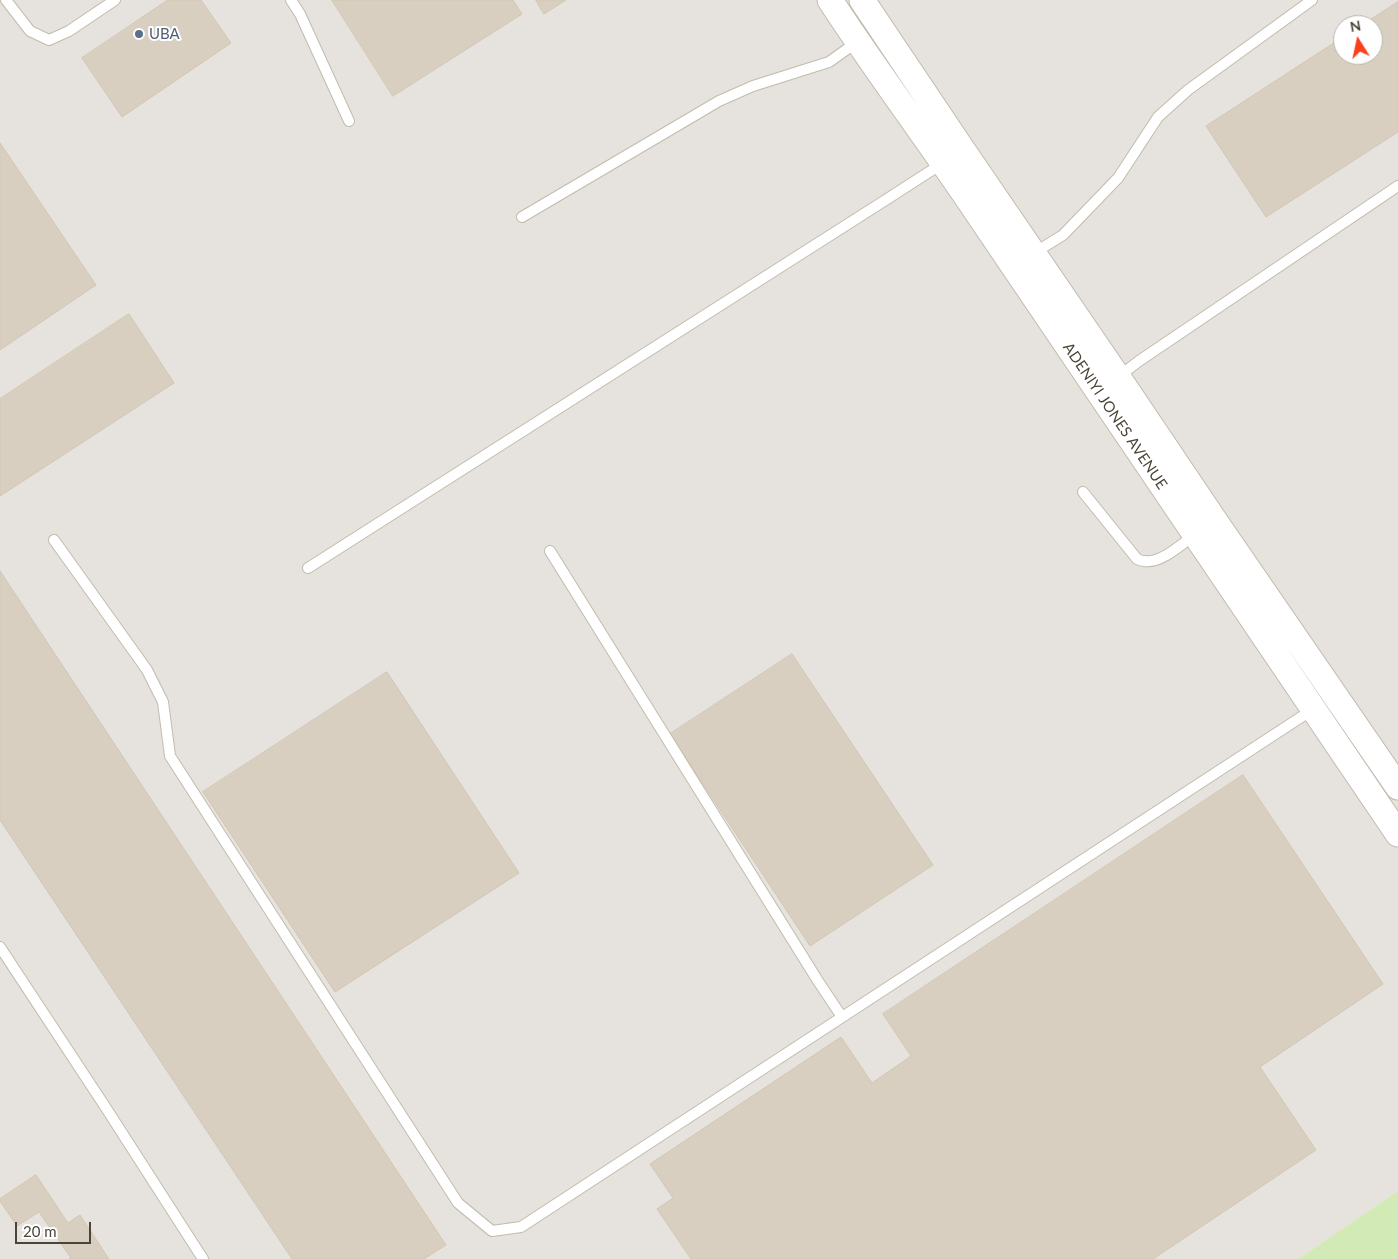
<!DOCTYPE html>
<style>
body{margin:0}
#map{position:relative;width:1398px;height:1259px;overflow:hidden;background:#f6f3ec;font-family:Lato,sans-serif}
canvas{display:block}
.north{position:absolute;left:1333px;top:15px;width:50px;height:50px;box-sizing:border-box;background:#fff;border:1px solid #b7b4b0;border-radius:50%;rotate:350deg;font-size:14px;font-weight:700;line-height:20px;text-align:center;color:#4b4439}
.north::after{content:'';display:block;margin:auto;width:18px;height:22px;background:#fc3f1d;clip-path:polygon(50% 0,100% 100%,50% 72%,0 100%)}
.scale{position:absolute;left:15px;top:1222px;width:76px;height:22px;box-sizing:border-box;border:2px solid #4b4439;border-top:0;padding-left:6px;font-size:15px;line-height:18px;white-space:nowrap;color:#4b4439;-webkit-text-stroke:4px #fff;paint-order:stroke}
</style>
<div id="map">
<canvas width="1398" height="1259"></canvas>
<div class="north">N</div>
<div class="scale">20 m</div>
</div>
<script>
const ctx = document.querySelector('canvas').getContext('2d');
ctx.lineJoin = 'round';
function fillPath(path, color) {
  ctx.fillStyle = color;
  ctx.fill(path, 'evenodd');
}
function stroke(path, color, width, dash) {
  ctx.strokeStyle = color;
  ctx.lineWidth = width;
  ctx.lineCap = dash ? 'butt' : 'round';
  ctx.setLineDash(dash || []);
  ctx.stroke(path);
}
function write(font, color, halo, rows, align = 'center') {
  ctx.font = font + ' Lato,sans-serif';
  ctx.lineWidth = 4;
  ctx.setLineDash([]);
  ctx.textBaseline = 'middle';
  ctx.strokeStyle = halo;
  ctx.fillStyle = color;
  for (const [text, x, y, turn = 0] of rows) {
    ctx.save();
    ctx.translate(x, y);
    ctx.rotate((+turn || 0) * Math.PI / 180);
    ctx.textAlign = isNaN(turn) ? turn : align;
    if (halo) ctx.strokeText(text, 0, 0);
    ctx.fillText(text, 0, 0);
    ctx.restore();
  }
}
fillPath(new Path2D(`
 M0,0h1398v1191l-100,68h-1298zM1343,25h30v30h-30z`), '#e6e2dd');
fillPath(new Path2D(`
 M1398,1191v68h-100z`), '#d2eab5');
const building = new Path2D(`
 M168,0h33l30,43 -109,74 -40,-59z
 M332,0h181l9,14 -129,82z
 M536,0h30l-22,14z
 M1398,2v130l-132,85 -60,-91 137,-89v18h30v-30h-11z
 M0,143l96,142 -96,65z
 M129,314l45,69 -174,113v-97z
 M0,571l446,674 -22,14h-132l-292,-439z
 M792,654l141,211 -123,81 -140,-212z
 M387,672l132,201 -184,119 -132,-200z
 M1243,775l140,209 -123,83 56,83 -163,109h-462l-34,-50 16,-11 -23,-34 191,-127 31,46 39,-27 -28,-42z
 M36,1175l32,48 12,-8 29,44h-40l2,-1 -32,-46 -22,14 -17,-25v-2z`);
fillPath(building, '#d8cfc1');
stroke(building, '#d3c7b4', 1);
const service = new Path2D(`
 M6,0l24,31 19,9 20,-9 46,-31
 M291,0l9,14 49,107
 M522,217l197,-116 34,-15 76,-24 28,-20
 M1034,253l29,-18 55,-57 40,-61 30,-27 124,-90
 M1118,377l21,-16 259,-175
 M1083,492l54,67c2,1 5,2 7,2 17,3 39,-18 52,-27
 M54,540l93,130 16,32 7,54 288,447 34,28 29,-4 794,-519
 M550,551l268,430 24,36
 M308,568l576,-367 59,-38
 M0,947l106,161 97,151`);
const tertiary = new Path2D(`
 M830,0c46,71 97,138 144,208 142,208 284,416 424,626
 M862,0l100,149 156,228 97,144 183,266`);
stroke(service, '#c2bbae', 12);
stroke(tertiary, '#c2bbae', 27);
stroke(service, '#fff', 10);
stroke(tertiary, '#fff', 25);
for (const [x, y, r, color] of [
 [139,34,5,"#5c6f8a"]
]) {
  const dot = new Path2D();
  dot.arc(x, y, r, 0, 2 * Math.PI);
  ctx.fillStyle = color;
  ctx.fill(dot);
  stroke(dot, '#fff', 2);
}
write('15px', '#4e5e75', '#fff', [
 ["UBA",149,34]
], 'left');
write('15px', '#4b4439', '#fff', [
 ["ADENIYI JONES AVENUE",1115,416,56]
]);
</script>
